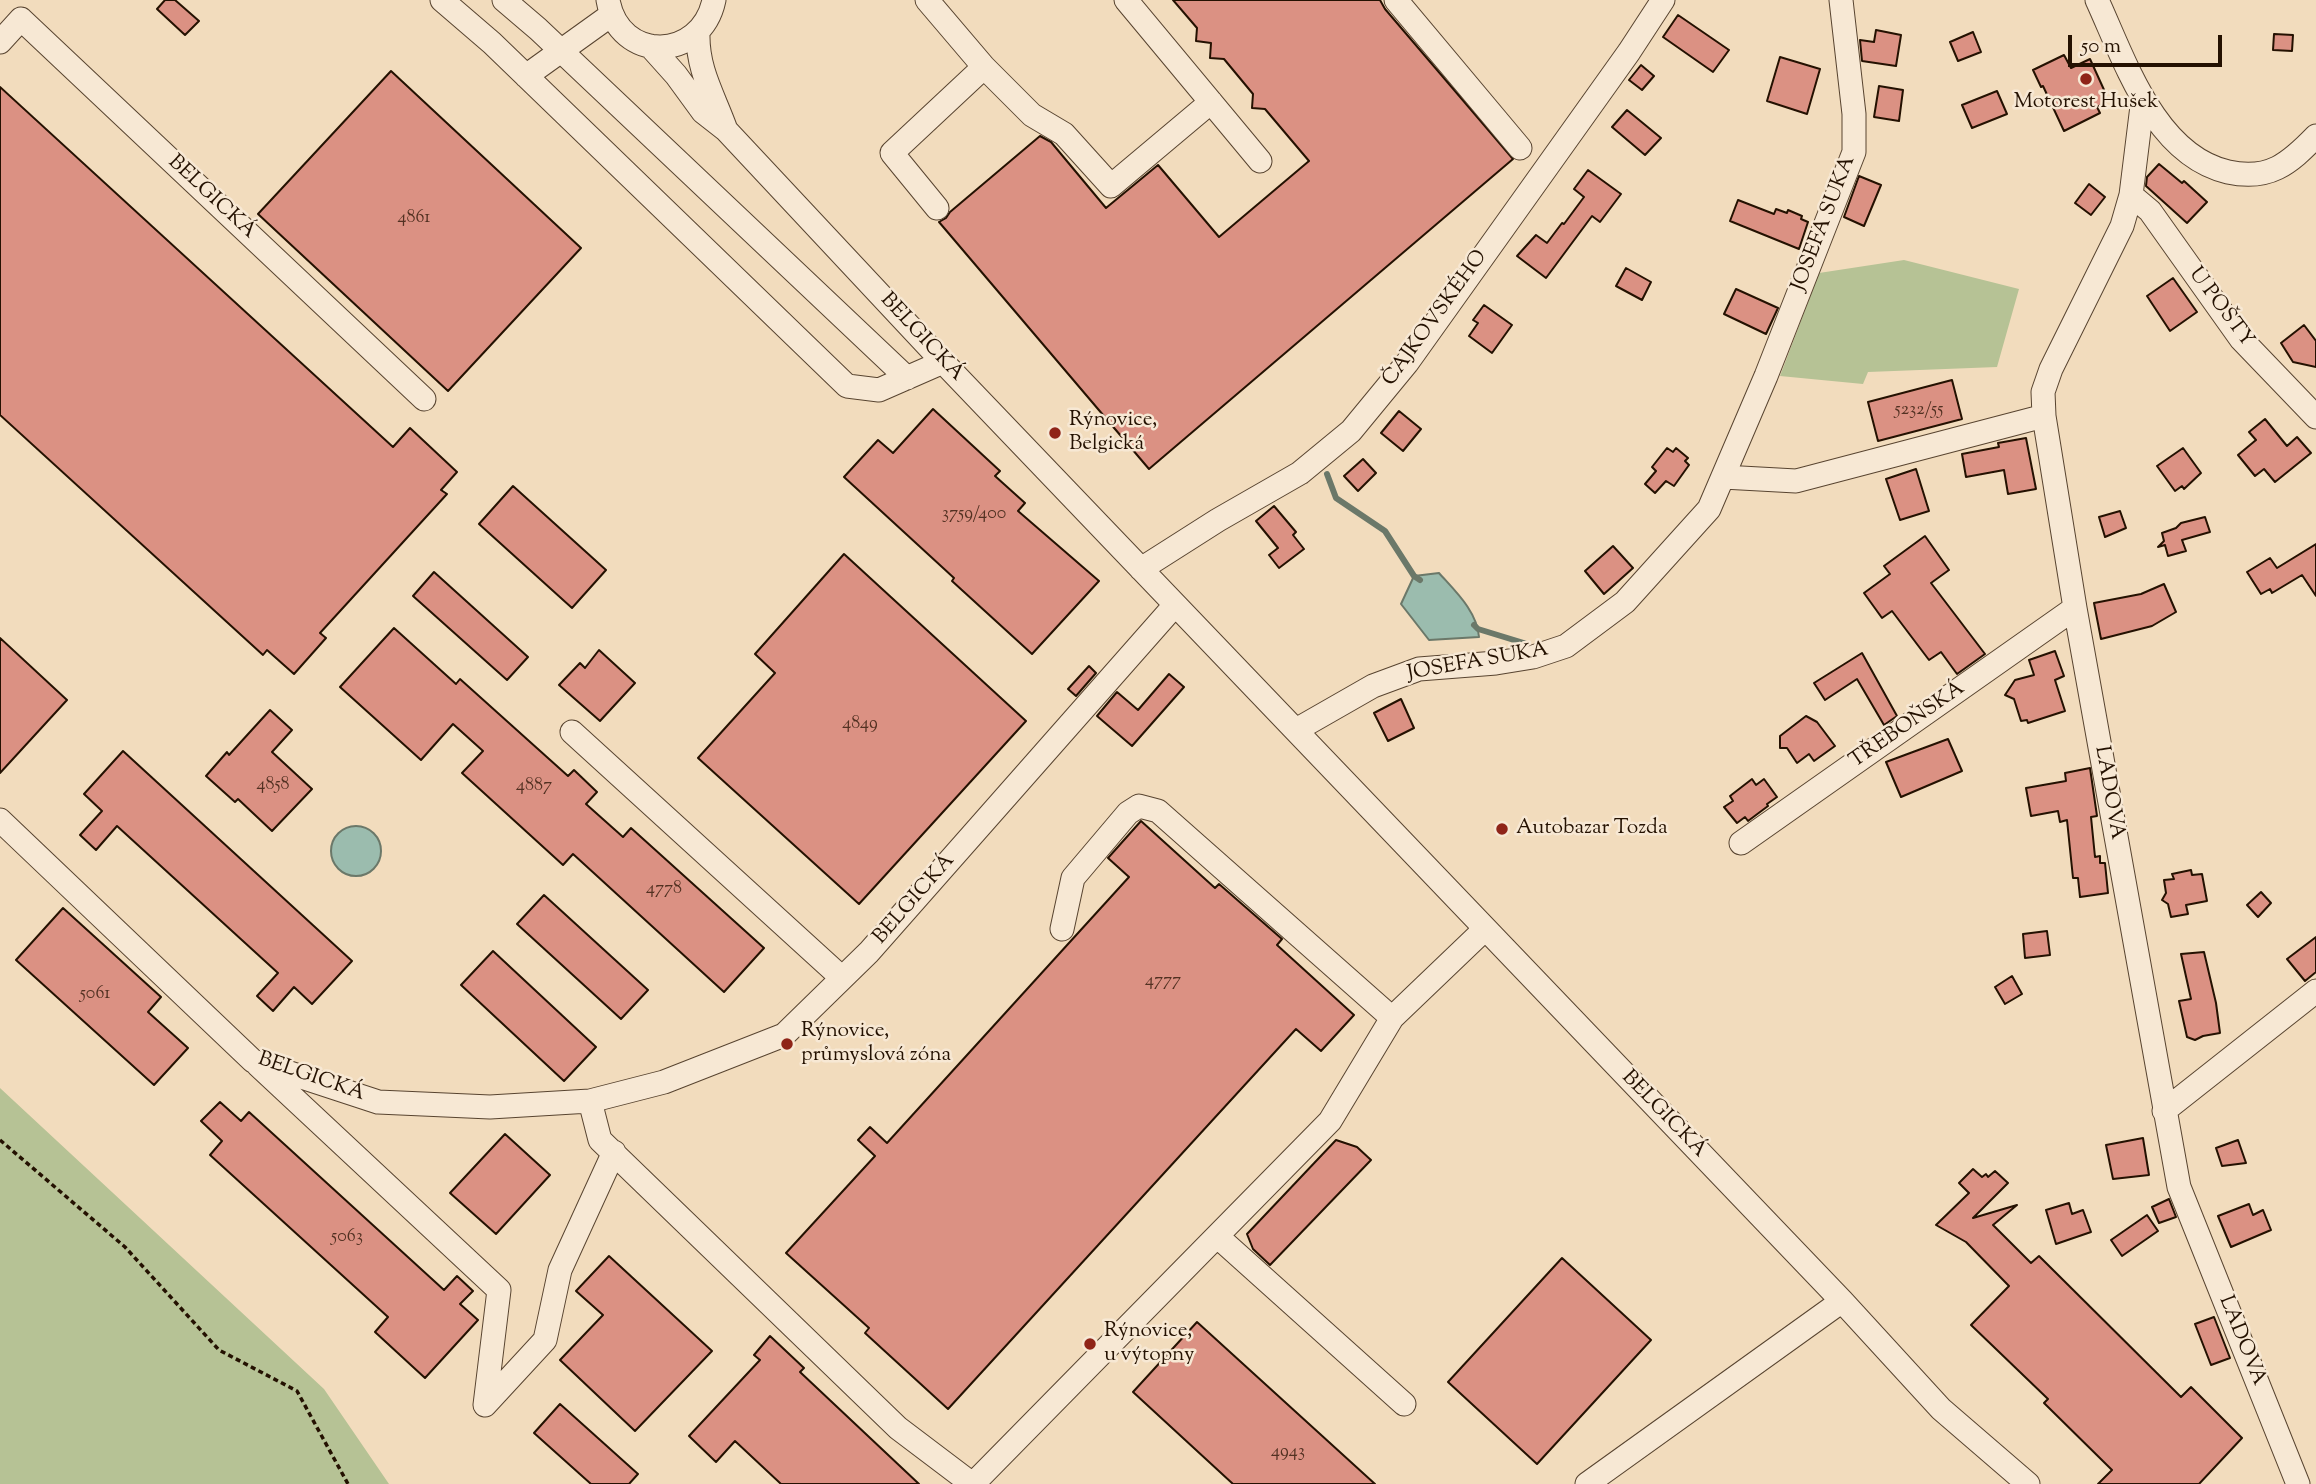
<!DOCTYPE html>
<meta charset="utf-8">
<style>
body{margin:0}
#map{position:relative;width:2316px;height:1484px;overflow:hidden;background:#f2dcbd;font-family:"Sorts Mill Goudy",serif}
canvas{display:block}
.scale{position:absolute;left:2068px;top:35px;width:154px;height:32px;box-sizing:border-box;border:4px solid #241101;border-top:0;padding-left:9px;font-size:21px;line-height:24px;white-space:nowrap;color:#241101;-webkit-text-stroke:5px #f7e8d4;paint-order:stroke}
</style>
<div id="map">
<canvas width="2316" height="1484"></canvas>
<div class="scale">50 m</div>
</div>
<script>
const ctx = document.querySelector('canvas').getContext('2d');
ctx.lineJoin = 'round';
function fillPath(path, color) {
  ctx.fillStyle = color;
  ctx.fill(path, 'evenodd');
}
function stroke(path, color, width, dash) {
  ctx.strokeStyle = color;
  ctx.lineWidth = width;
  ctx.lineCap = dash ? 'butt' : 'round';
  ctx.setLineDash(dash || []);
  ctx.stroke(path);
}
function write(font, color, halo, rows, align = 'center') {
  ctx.font = font + ' "Sorts Mill Goudy",serif';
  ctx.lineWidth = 5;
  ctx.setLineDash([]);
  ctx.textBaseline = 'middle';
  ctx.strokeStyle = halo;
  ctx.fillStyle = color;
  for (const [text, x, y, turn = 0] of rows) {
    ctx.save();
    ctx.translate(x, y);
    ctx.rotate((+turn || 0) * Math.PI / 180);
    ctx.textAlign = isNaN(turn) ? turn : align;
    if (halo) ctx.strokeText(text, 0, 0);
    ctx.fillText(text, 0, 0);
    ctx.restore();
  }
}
fillPath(new Path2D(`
 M1904,260l115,29 -22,78 -129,5 -5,12 -83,-8 39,-103z
 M0,1088l324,301 65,95h-389z`), '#b6c295');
const water = new Path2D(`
 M1439,573c16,18 38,38 40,64l-50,3 -28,-36 13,-28z
 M331 851a25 25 0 1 1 50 0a25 25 0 1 1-50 0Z`);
fillPath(water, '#9bbcae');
stroke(water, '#6b7869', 2);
stroke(new Path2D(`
 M1327,474l9,24 49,33 29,45 6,4
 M1474,625l4,4 49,15`), '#6b7869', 6);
const building = new Path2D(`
 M165,0h10l24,21 -14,14 -28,-26z
 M1173,0h207l5,9 128,150 -364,310 -210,-247 7,-4 4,-6 90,-76 11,6 55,66 52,-43 61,72 90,-76 -44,-52 -13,-1 1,-14 -29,-35 -14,-1 1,-15 -15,-2 1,-13z
 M1678,15l51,35 -16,22 -50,-35z
 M1876,30l25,5 -5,31 -34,-5 -2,-21 14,2z
 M1973,32l8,20 -23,9 -8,-19z
 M2274,34l19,1 -1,16 -19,-1z
 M2064,55l7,13 19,-9 15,33 -3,2 4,8 -9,5 3,6 -36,18 -21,-45 -2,1 -8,-17z
 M1780,57l40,12 -13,45 -40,-13z
 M1641,65l13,11 -12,14 -13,-10z
 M391,71l190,177 -133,143 -190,-177z
 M1879,86l24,4 -4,31 -25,-4z
 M0,87l393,360 17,-19 47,44 -16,18 6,4 -127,139 6,5 -32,36 -27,-24 -4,5 -263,-240z
 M1997,91l10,23 -35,14 -10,-23z
 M1627,110l34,28 -16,17 -33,-28z
 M2159,164l23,19 2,-2 23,21 -20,21 -41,-37 1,-9z
 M1588,170l33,24 -21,28 -8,-6 -46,62 -29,-22 19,-21 11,8 15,-20 2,1 20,-27 -10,-8z
 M1859,176l22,9 -17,41 -20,-9z
 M2089,184l16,13 -14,18 -16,-12z
 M1738,200l36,14 2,-5 11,4 1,-3 14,6 -1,3 7,3 -9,27 -69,-28z
 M1626,268l25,14 -9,18 -26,-14z
 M2173,278l24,34 -27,19 -23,-35z
 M1736,289l42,19 -12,26 -42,-20z
 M1484,305l28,20 -20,28 -23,-17 9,-13 -5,-3z
 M2304,325l12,16v26l-23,-5 -12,-19z
 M1952,380l10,39 -84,22 -10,-39z
 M933,409l67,62 -5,5 30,27 -7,8 81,70 -67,73 -80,-73 2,-3 -110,-101 34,-37 15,13z
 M1399,411l22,18 -18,22 -22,-18z
 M2265,419l22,27 10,-9 14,16 -36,29 -11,-13 -9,7 -17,-21 18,-15 -7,-8z
 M2026,438l10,51 -28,5 -4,-24 -38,7 -4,-23 37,-7 -1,-4z
 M1667,448l6,4 3,-4 12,10 -3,3 4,4 -15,21 -8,-5 -11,12 -10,-9 11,-13 -4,-4z
 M2183,448l18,25 -17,16 -2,-3 -7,5 -18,-25z
 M1363,459l13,14 -18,18 -14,-15z
 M1916,469l13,42 -29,9 -14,-41z
 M513,486l93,84 -34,38 -93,-84z
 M1274,506l22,26 -3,3 11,14 -25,19 -10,-13 9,-7 -22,-27z
 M2120,511l6,17 -21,9 -6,-20z
 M2205,517l5,15 -28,8 4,11 -18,5 -3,-11 -7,2 6,-6 -2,-8 14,-5 5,-5z
 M1925,536l24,34 -18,13 54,71 -28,20 -16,-22 -12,8 -37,-49 -10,7 -18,-25 26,-19 -6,-8z
 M2316,544v52l-14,-21 -30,18 -2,-4 -9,5 -14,-22 23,-14 7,10z
 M1613,546l20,22 -29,26 -19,-23z
 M844,554l182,167 -167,183 -161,-146 77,-85 -20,-19z
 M434,572l94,85 -21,23 -94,-84z
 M2164,584l12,28 -24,14 -51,13 -7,-36 47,-9z
 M394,628l62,56 4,-5 108,97 6,-6 23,22 -11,12 37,33 8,-9 133,120 -40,44 -151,-138 -10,11 -101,-92 21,-22 -30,-27 -32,36 -81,-73z
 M0,638l67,62 -67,73z
 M599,650l36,33 -35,38 -41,-36 21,-22 5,5z
 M2055,651l9,25 -9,4 10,31 -37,12 -1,-3 -6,1 -7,-22 -9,-4 10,-15 19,-5 -5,-15z
 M1862,653l35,63 -13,9 -27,-46 -32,21 -11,-17z
 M1089,666l7,7 -20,23 -8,-7z
 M1169,674l15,13 -52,59 -35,-30 20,-24 21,18z
 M1401,699l13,29 -26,13 -14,-28z
 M270,710l22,20 -20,22 40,37 -40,42 -34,-32 -3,3 -29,-26 21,-24 2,3z
 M1806,716l11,6 18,24 -21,15 -5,-7 -12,9 -10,-15h-7v-12z
 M1948,739l14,32 -61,26 -15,-35z
 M123,751l229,210 -40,43 -18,-17 -21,24 -16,-15 21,-23 -161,-147 -21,24 -16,-15 22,-24 -18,-17z
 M2090,768l7,48 -6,1 4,40 5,-1v7h5l3,30 -28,4 -2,-19h-5l-6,-58 -7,2 -2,-11 -27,5 -5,-28 40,-7 -1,-8z
 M1752,779l4,6 8,-6 13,18 -10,7 1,2 -20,15 -3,-4 -8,6 -13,-16 9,-6 -3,-5z
 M1141,821l74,67 4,-4 63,55 -5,6 77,70 -33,36 -25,-22 -348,380 -83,-76 4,-5 -83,-75 89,-97 -17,-16 12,-13 17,16 242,-266 -21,-19z
 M2191,870l1,5 10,-1 5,27 -21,4 2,9 -17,3 -3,-13 -6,-4 4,-7 -2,-13 10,-1 -2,-5z
 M2261,892l10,11 -13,14 -11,-12z
 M544,895l104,95 -27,29 -104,-95z
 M63,908l98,89 -13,15 40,36 -34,37 -138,-125z
 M2047,931l3,24 -25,3 -2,-24z
 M2316,937v35l-11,9 -18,-22z
 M493,951l103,96 -32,34 -103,-96z
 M2204,952l12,51 4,30 -17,3 -8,4 -8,-3 -8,-36 12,-2 -10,-45z
 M2012,976l10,18 -17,10 -10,-17z
 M220,1102l21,19 8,-9 195,178 13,-14 16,15 -13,13 18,16 -53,58 -50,-46 13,-15 -178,-162 12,-14 -21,-20z
 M505,1134l45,41 -54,59 -46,-41z
 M2143,1138l6,37 -36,4 -7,-34z
 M1336,1140l21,7 14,13 -101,105 -17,-16 -6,-15z
 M2238,1140l8,23 -24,3 -6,-18z
 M1973,1169l9,8 4,-3 2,3 7,-6 13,12 -35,35 44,-13 -24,20 38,38 8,-7 142,141 10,-10 51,51 -43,46h-101l14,-14 -68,-67 4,-4 -77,-74 38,-39 -43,-44 -30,-17 33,-32 -10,-10z
 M2169,1199l7,18 -17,6 -7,-16z
 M2069,1203l3,11 11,-4 8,22 -35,12 -10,-34z
 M2249,1204l4,11 10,-5 8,20 -40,17 -13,-31z
 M2147,1215l11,16 -36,25 -11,-16z
 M609,1256l103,95 -77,80 -75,-71 43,-45 -27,-24z
 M1562,1258l89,82 -114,124 -89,-82z
 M2214,1317l16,41 -19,7 -16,-41z
 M1197,1322l178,162h-142l-100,-92z
 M770,1336l34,32 -4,4 119,112h-138l-46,-43 -19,21 -27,-26 71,-76 -6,-5z
 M560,1404l78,70 -9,10h-38l-57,-51z`);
fillPath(building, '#db9183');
stroke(building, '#241101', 2);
const minor = new Path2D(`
 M442,0l50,43 355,343 32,4 64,-28
 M504,0l34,29 369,349
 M608,0c11,63 93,62 106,0
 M927,0l57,67 48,48 32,19 47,52 100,-84
 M1126,0l134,161
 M1396,0l124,148
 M2097,0c28,61 58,155 131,172 41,9 61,-8 88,-36
 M698,33c-1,37 16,63 28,97
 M0,42l21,-23 403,380
 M650,46l26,29 27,37 23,18 217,232 899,939 99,108 87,75
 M526,76l85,-61
 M2143,98l-12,97 -9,31 -71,143 -8,23 1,24 31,192 104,579 119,297
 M2131,195l19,16 91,128 75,78
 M937,208l-45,-55 92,-86
 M1723,477l73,4 248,-65
 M1141,569l77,-49 82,-47 51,-42 56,-68 222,-311 34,-52
 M1296,730l77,-44 46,-17 77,-6 37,-6 33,-11 59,-44 84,-93 57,-133 88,-224v-38l-13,-114
 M572,732l270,246
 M0,820l253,241 125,41 112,5 100,-6 74,-19 120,-47 85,-83 306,-347
 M1741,843l334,-235
 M1062,929l11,-51 55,-65 11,-7 19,5 234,207
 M258,1065l241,225 -14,115 60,-65 15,-70 54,-118
 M590,1101l10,39 298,288 74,56
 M2164,1111l152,-120
 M1218,1237l186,167
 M973,1484l357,-363 62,-103 93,-89
 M1587,1484l255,-183`);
stroke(minor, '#584430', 25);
stroke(new Path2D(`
 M0,1140l125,107 94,103 78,41 51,93`), '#241101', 3.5, [5, 3.5]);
stroke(minor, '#f7e8d4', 23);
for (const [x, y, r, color] of [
 [2086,79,7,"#8f2418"],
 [1055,433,7,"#8f2418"],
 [1502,829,7,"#8f2418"],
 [787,1044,7,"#8f2418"],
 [1090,1344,7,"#8f2418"]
]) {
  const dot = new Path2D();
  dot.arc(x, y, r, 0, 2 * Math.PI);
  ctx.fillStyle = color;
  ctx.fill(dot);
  stroke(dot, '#f7e8d4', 2.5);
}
write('18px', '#523122', null, [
 ["4861",414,219],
 ["5232/55",1919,411],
 ["3759/400",974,515],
 ["4849",860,725],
 ["4858",273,786],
 ["4887",534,787],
 ["4778",664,890],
 ["4777",1163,982],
 ["5061",95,995],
 ["5063",347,1238],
 ["4943",1288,1453]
]);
write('21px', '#241101', '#f7e8d4', [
 ["Motorest Hušek",2086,103,"center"],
 ["Rýnovice,",1069,421],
 ["Belgická",1069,445],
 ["Autobazar Tozda",1516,829],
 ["Rýnovice,",801,1032],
 ["průmyslová zóna",801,1056],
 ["Rýnovice,",1104,1332],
 ["u výtopny",1104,1356]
], 'left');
write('21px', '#241101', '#f7e8d4', [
 ["BELGICKÁ",211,198,43],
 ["JOSEFA SUKA",1825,224,-69],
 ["U POŠTY",2220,308,53],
 ["ČAJKOVSKÉHO",1436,319,-54],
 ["BELGICKÁ",921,338,47],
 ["JOSEFA SUKA",1478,663,-10],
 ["TŘEBOŇSKÁ",1908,726,-35],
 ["LADOVA",2108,793,80],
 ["BELGICKÁ",915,900,-49],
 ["BELGICKÁ",311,1078,19],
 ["BELGICKÁ",1663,1115,46],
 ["LADOVA",2241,1341,68]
]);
</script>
